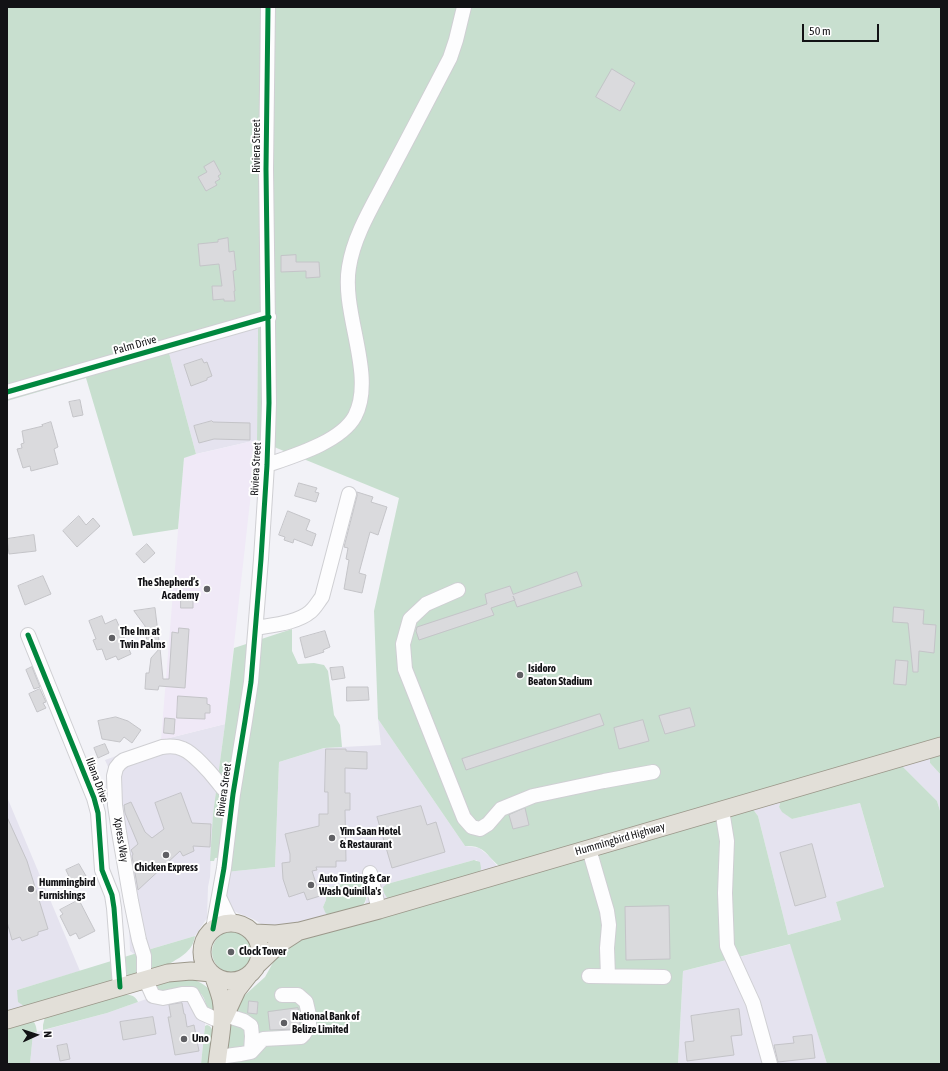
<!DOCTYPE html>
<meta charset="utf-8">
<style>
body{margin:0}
#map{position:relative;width:948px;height:1071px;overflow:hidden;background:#f2f2f7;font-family:"Asap Condensed",sans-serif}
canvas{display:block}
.frame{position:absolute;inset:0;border:8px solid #121215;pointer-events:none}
.north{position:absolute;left:16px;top:1015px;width:40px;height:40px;-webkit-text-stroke:3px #fff;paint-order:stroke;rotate:87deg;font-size:11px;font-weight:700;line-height:16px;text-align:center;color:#121215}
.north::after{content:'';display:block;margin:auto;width:14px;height:18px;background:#121215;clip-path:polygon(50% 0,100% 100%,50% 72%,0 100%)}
.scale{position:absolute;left:802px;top:24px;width:77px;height:18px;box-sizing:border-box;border:2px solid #121215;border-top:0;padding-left:5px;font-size:12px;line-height:14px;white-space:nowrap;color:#121215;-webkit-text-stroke:3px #fff;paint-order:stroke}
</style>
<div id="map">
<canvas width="948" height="1071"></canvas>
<div class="frame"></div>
<div class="north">N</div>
<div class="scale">50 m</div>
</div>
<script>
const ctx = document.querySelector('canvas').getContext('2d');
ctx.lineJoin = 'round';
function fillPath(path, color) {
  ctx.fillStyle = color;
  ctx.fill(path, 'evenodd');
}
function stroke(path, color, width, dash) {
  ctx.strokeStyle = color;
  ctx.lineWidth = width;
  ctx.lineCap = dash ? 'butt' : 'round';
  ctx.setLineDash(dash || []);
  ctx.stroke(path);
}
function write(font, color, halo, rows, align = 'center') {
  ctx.font = font + ' "Asap Condensed",sans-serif';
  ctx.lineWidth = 4;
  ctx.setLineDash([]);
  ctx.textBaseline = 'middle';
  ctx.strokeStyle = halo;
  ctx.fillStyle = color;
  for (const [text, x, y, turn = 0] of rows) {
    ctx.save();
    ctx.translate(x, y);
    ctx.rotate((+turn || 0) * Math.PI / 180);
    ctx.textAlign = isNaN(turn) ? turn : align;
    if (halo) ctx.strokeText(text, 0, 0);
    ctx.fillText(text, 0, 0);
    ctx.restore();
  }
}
fillPath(new Path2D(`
 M258,328l-1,112 -61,14 -27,-101z
 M378,719l87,127 14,2 10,8 8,10 5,2 -22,6 -3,-14h-3l-87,24 1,15 -23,6 2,-9 -2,-18 -38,10 -1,12 -3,7 5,9 -49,12 -16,-3 -10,-6 -15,-6 -6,-3 -6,-11v-27l49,-5 4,-105 45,-14 57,-3z
 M225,724l-12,90 -3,63 -2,10 -1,31 -12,18 -61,18 -4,-3 -2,-51 -16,-66 -4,-55 1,-10 -4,-9 56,-20z
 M930,756v7l11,12v39l-4,-13 -36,-36z
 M7,797l73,174 -63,19 4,14 4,3 -18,5z
 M781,800l-2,7 3,4 10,8 68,-16 24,85 -48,14 5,18 -53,15 -30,-119 -6,-8z
 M791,944l36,120h-149l5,-93z
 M183,986l9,1 5,3 9,10 -1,26 -4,38h-171l3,-31 74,-20z`), '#e5e3ef');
fillPath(new Path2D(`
 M257,440l-32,284 -64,16 23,-283z`), '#f0e9f7');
fillPath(new Path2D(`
 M7,7h934v732l-439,129c-9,-5 -14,-16 -23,-20 -4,-2 -10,-2 -14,-2l-87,-127 -4,-108 25,-113 -142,-58 1,-112 -89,25 27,101 -12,4 -6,71 -45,7 -47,-158 -79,23z
 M292,629v22l6,13 16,-1 10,2 4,6 6,44 6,10 2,22 -18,1 -45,14 -4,105 -49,5 1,-15 -12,1 -1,3h-4l3,-47 12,-90 9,-76z
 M941,753v22l-11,-12v-7z
 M901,765l36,36 4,13v250h-114l-37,-120 -107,27 -5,93h-459l11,-38 8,-23 7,-8 20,-18 10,-18 11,-12 12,-7 454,-132 6,8 30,119 53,-15 -5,-18 48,-15 -24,-84 -68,16 -10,-7 -3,-5 2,-7z
 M474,860l6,2 1,6 -1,6 -92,25c-3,-4 -5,-7 -5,-12l4,-3z
 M365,878c1,10 4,20 -2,27l-35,11 -3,-4 -2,-5 3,-7 1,-12z
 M212 952a21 21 0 1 1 42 0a21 21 0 1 1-42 0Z
 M195,936c-2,15 -14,21 -26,28l-144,43 -7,-5 -1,-12 117,-36z
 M192,979c9,3 16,8 22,15v18l-8,-2c0,-8 -1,-12 -6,-17 -12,-12 -29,-3 -42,2l-4,-7c9,-9 26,-9 38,-9z
 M119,995c8,0 15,-2 19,7l-31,11 -64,17v-5l2,-8z
 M32,1021c4,2 4,6 5,11l-4,1 -3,31h-23v-36z
 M207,1025c4,1 5,4 7,8l-3,31h-10l4,-38z`), '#c8dfcf');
const building = new Path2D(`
 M612,69l23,14 -15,28 -24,-14z
 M214,161l7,13 -3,2 2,3 -5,3 2,3 -11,6 -8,-14 9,-5 -3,-5z
 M228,238l1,14 5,-1 2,19 -3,1 2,20h-1l1,10h-11v-2l-11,1 -1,-14h10l-3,-22 -19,2 -2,-22 20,-2v-2z
 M296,255v7h23l1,15 -14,1v-7l-25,1v-16z
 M202,359l2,4 3,-1 5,14 -5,2v2l-16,6 -7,-21z
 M80,400l3,15 -10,2 -4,-15z
 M212,421l1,1 37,1v17l-36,-1 -15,4 -5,-17z
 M51,422l7,25 -4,2 4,15 -27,7 -1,-5 -7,2 -6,-19 5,-1 -1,-4 3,-1 -2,-12 21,-5 -1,-1z
 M299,483l18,5 -2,4 4,1 -3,9 -21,-6z
 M357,492l16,5 -2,5 16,5 -9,28 -8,-3 -11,41 7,2 -4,18 -18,-4 5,-29 -3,-1 2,-11 -4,-1 13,-51z
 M288,511l22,9 -4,10 10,4 -4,12 -18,-7 -1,4 -9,-3 1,-3 -6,-2z
 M79,516l7,9 7,-7 7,8 -23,21 -14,-16z
 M34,535l2,16 -27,3 -2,-15z
 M147,544l8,9 -11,10 -8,-9z
 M577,572l5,14 -65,21 -4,-11 2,4 -24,8 3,7 -75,25 -3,-9 1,-4 70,-23 -2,-10 25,-8 3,8z
 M43,576l8,18 -26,11 -7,-19z
 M181,593h12v15h-12z
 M894,607l30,3 -1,14 13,1 -2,28 -15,-2 -1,21h-5l-5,-49 -15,-1z
 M155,608l4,33 -12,2 -2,-17 -11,-15z
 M102,616l3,8 11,-5 15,35 -13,6 -2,-4 -10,4 -4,-11 -5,1 -4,-10 3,-1 -7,-18z
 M179,628l10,1 -4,59 -26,-2 -1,4 -13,-1 1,-16h3l2,-15 9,-10 3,31h6l3,-47 6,1z
 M325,631l5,16 -7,3 1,2 -19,6 -5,-20z
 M896,660l12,1 -2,24 -12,-1z
 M32,667l8,20 -6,2 -8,-19z
 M343,667l2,11 -13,2 -2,-12z
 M347,687h21l1,13 -22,1z
 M40,689l6,13 -3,1 3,5 -9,4 -8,-18z
 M178,696l29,2v6l3,1v8h-5v6l-28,-1z
 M690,708l5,18 -30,8 -6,-18z
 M600,714l4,11 -138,45 -4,-11z
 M116,717l12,4 13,9 -9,13 -8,-6 -4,5 -18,-3 -4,-18z
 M165,718l10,1 -1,15 -10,-1z
 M643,720l6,21 -30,8 -5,-21z
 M105,744l4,9 -11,5 -4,-10z
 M326,749h20v2l21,1v17l-22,-1v25h5v17h-5l1,51h-10v6h-20l1,3 -5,1 8,25 -13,4 -3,-8 -15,5 -6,-18 -1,-16 8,-1v-8l-5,-20 34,-8v-12h9v-22h-3z
 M181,793l11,30 19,1 -1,23 -17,-1 1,5 -11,5 -3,-5 -42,39 -6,-34 1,-2 -2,-4 7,-6 -13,-31 -1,-8 7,-3 14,30 7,6 12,-9 -9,-26z
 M421,806l6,19 9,-3 9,30 -53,16 -15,-51z
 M525,808l4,17 -16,4 -4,-14z
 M7,817l20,44 21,68 -10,3v3l-16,6 -2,-4 -8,3 -5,-18z
 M812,844l14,53 -31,9 -15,-53z
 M79,864l7,12 -14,7 -6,-13z
 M79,900l16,31 -16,8 -3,-6 -6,3 -10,-20 3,-2 -3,-4z
 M669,906l1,53 -44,1 -1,-53z
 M249,1001l9,1 -1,12 -9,-1z
 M182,1003l2,11h1l2,13 7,-2 5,26 -24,4 -7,-38h3l-2,-12z
 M298,1008l2,16 -3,5 -27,1 -2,-18z
 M739,1009l3,26 -11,1 3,19 -47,6 -2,-19 9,-1 -3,-25z
 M153,1017l3,17 -33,6 -3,-18z
 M812,1035l3,23 -37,4 -4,-17 20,-2 -1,-6z
 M67,1044l3,15 -10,2 -3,-15z`);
fillPath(building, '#dadadd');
stroke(building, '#c4c4c8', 1);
const minor = new Path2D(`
 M7,392l262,-75
 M267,465c26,-9 74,-23 88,-49 21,-41 -14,-103 -6,-149 5,-32 24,-62 39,-91 21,-39 41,-78 62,-118l6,-18 8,-33
 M458,590l-32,14 -16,15 -7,25 2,25 59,149 8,9 8,2 8,-5 13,-15 32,-13 71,-15 49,-9
 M256,628c16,-3 41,-5 54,-16 5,-4 8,-10 12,-15l27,-103
 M28,635l66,163 4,15 4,57 10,25 2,13 6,79
 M722,810l5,31 -2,52 2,53 26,57 17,61
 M589,849l18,62 2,14 -2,23 1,28
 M370,873l9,37
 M219,897l9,19 5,7
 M213,929l11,-61 9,-74 12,-73 6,-39 10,-123 6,-94 2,-62 -3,-234 2,-162
 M589,976l75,1
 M225,1015l19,6 7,5 1,10 -1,16
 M222,1022l-20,-9 -10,-19h-10l-19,4 -10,-2 -4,-9 -5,-7v-24l-5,-16 -8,-39 -12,-69 -4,-27 -1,-29 2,-8 4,-5 4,-3 38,-13c7,-1 15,-1 21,2 10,4 27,23 34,32 6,7 6,10 16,13
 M218,1057l23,-3 10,-2 12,-13 38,-2 3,-3 5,-8v-11l-3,-13 -8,-7h-16`);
const major = new Path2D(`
 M202 952a29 29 0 1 1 58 0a29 29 0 1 1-58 0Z
 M254,933l22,1 24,-3 79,-21 562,-164
 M258,964l21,-20 17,-11
 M213,975c3,8 6,16 8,24 4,21 -2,44 -4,65
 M224,1018l13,-28 11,-14
 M7,1020l161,-47 23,-2 20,2`);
stroke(minor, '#cfcfd3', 16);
stroke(major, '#9c988b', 19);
stroke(minor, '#fdfdfe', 14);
stroke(major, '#e2dfd8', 17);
stroke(new Path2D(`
 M7,392l262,-75
 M28,635l66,163 4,15 4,57 10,25 2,13 6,79
 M213,929l11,-61 9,-74 12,-73 6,-39 10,-123 6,-94 2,-62 -3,-234 2,-162`), '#00873e', 5);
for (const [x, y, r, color] of [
 [207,589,4,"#606064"],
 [112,638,4,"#606064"],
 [520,675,4,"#606064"],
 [332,838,4,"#606064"],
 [166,855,4,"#606064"],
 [311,885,4,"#606064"],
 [31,889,4,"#606064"],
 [231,952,4,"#606064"],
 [284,1023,4,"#606064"],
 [184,1039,4,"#606064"]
]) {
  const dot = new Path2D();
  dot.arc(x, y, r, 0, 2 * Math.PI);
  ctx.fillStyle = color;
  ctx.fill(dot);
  stroke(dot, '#fff', 1.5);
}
write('11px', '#121215', '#fff', [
 ["Riviera Street",257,146,-90],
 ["Palm Drive",135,345,-16],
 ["Riviera Street",256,469,-87],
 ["Iliana Drive",97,780,70],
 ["Riviera Street",224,790,-82],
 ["Hummingbird Highway",620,839,-16],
 ["Xpress Way",121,840,81]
]);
write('bold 11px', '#121215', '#fff', [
 ["The Shepherd’s",199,583,"right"],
 ["Academy",199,596,"right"],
 ["The Inn at",120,632],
 ["Twin Palms",120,645],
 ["Isidoro",528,669],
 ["Beaton Stadium",528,682],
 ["Yim Saan Hotel",340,832],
 ["& Restaurant",340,845],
 ["Chicken Express",166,868,"center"],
 ["Auto Tinting & Car",319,879],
 ["Wash Quinilla's",319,892],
 ["Hummingbird",39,883],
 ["Furnishings",39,896],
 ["Clock Tower",239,952],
 ["National Bank of",292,1017],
 ["Belize Limited",292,1030],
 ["Uno",192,1039]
], 'left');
</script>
